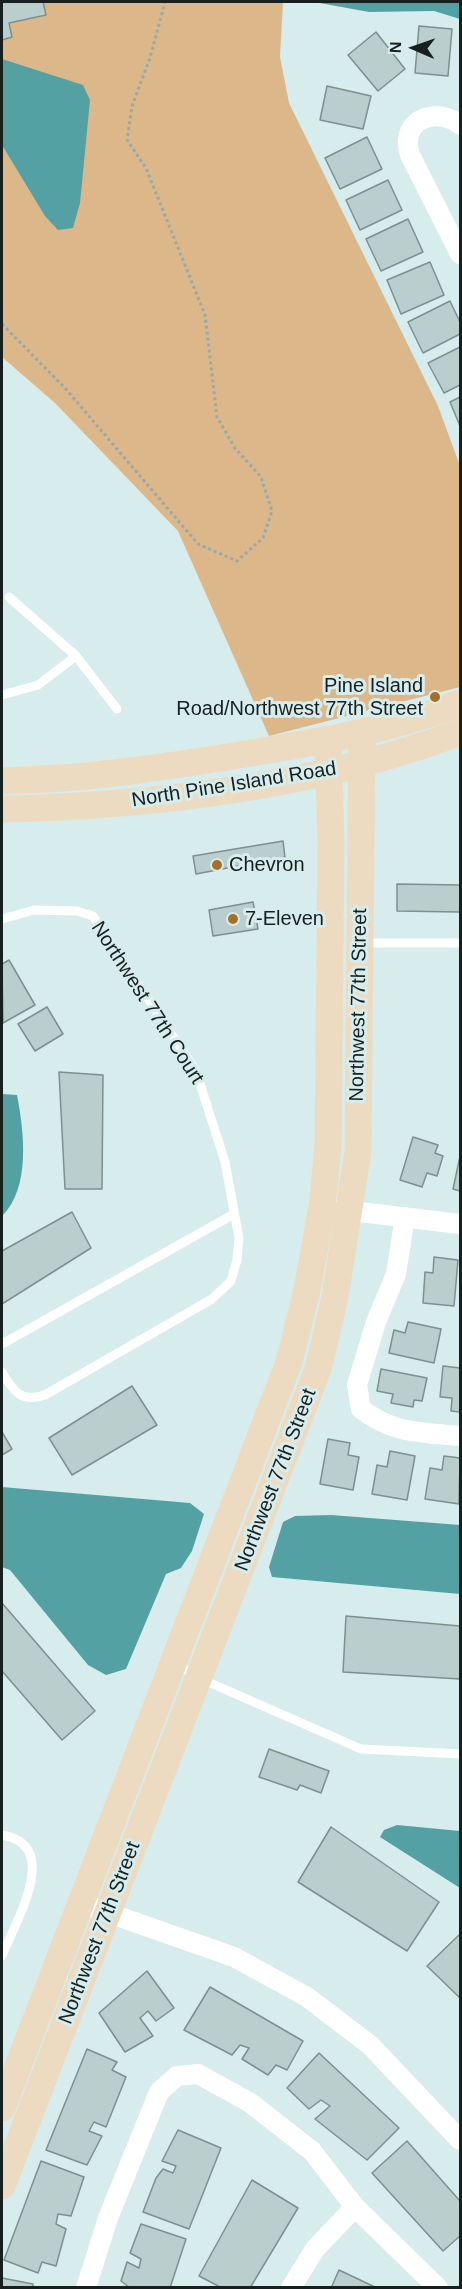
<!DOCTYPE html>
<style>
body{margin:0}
#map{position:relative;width:462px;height:2289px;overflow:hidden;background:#d7ecec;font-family:Helvetica,sans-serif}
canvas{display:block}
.frame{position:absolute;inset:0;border:3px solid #181f1f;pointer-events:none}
.north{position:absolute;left:384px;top:18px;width:60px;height:60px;-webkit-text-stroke:4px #d7ecec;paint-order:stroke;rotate:272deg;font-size:16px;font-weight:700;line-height:24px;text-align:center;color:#181f1f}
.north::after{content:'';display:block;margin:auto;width:21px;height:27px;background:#181f1f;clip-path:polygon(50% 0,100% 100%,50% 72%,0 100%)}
</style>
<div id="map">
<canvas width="462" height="2289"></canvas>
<div class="frame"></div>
<div class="north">N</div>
</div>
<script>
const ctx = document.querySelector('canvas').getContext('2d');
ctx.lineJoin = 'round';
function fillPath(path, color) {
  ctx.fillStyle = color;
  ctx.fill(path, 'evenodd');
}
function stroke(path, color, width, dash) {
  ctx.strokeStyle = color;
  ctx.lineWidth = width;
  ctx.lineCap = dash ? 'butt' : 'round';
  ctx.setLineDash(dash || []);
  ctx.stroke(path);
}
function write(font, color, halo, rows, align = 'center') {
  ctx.font = font + ' Helvetica,sans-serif';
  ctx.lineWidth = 6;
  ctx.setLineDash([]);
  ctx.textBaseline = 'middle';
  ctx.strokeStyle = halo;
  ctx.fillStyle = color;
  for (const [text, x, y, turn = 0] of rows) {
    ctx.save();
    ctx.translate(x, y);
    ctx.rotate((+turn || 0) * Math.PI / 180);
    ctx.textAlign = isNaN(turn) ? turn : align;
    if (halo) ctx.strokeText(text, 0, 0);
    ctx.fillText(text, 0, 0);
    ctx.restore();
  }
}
fillPath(new Path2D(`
 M2,2h281l-3,55 9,46 149,303 22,60v221l-191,49 -91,-205 -123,-128 -53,-46z`), '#dcb78a');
fillPath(new Path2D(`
 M314,2h146v17l-26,-8 -65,1z
 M2,59l81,26 7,15 -10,103 -7,25 -15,2 -13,-14 -43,-71z
 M2,1094l15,1c7,36 14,93 -15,121z
 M2,1487l188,16 14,11 -12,37 -11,17 -15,6 -40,95 -20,6 -18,-10 -78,-95 -8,-3z
 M331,1515l129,10v69l-188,-17 -3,-10 14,-45 12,-6z
 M397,1825l63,6v57l-80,-51 4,-7z`), '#54a1a3');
const building = new Path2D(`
 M2,2h41l3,13 -37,8 3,14 -10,3z
 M419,26l33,3 -4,47 -33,-3z
 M376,32l29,37 -27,22 -30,-36z
 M327,86l44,10 -8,33 -43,-9z
 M367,137l15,32 -42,20 -15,-31z
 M388,180l14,30 -42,20 -14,-30z
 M408,219l15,33 -42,19 -15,-32z
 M430,262l14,33 -43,19 -14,-34z
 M450,301l10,21v12l-37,19 -15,-31z
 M460,347v38l-16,8 -16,-30z
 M460,397v29l-10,-24z
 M283,841l2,16 -89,17 -3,-18z
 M397,884l63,1v27l-63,-1z
 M253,902l5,27 -45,7 -4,-26z
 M9,960l26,45 -32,18 -1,-59z
 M47,1007l16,27 -28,17 -17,-27z
 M59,1072l44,3 -1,114h-37z
 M413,1137l25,8 -3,8 8,3 -6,20 -10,-3 -5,14 -22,-7z
 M460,1156v35l-7,-2z
 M72,1212l19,36 -89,56v-53z
 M434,1257l24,3 -4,46 -31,-3 2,-31 8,1z
 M408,1322l33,7 -7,34 -45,-10 5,-23 11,3z
 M443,1366l17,2v44l-9,-1 1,-13 -12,-1z
 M381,1369l46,9 -5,23 -8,-1 -1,7 -22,-4 2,-9 -16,-3z
 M132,1386l25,39 -85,50 -23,-37z
 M2,1432l10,17 -10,6z
 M328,1439l22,4 -2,12 11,2 -6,33 -33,-6z
 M390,1451l25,5 -8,44 -35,-6 5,-29 10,2z
 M444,1456l16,2 -1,46 -34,-5 5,-31 12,2z
 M2,1603l93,108 -33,29 -60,-69z
 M346,1616l114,10v53l-117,-7z
 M269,1749l60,22 -8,22 -21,-8 -3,5 -38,-13z
 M331,1827l108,75 -32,49 -109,-69z
 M460,1934v64l-33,-32z
 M147,1971l27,37 -18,13 -8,-10 -8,7 13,18 -28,16 -26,-39z
 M210,1987l93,54 -16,29 -11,-5 -8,10 -26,-16 7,-11 -9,-3 -8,10 -48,-25z
 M87,2049l30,13 -5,8 14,7 -20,50 -12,-5 -5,9 13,5 -15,29 -41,-15z
 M319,2053l80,75 -32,32 -52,-41 15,-13 -9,-6 -12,9 -22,-21z
 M178,2130l43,18 -32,81 -46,-17 13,-34 7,-9 10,4 3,-7 -14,-5z
 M407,2141l53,60v35l-17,15 -71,-78z
 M41,2161l43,16 -13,39 -13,-2 -2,10 10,5 -10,37 -14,-4 -4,11 -34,-13z
 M252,2180l46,28 -48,80h-28l-23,-12z
 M141,2224l45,15 -16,49h-40l-9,-7 6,-19 12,6 2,-9 -11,-6z
 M339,2270l38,18h-46z
 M2,2278l31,6v4h-31z`);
fillPath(building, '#bacece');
stroke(building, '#7d9090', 1.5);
stroke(new Path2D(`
 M2,324l63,64 133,156 39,17 26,-23 9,-27 -11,-34 -26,-29 -18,-31 -12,-102 -59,-147 -19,-28 5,-34 18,-48 15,-56`), '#99a9a9', 3, [3, 3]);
stroke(new Path2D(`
 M76,656l41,53
 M2,695l36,-10 38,-29 -67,-59
 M2,919l32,-9 43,1 16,5 103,155 29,91 14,76 -2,22 -6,21 -19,18 -167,96c-23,8 -32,-3 -43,-23
 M363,943h97
 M2,1344l232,-130
 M175,1664l24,14 162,71 99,5
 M2,1835c61,10 13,87 0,121`), '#fff', 9);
stroke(new Path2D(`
 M460,125c-16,-15 -50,-11 -52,15 -1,5 1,11 2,15l50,99
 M335,1209l125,15
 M405,1217l-9,57 -20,48 -19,63 4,24c33,25 59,23 99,27
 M80,1903l154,54 73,40 63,48 90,95
 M86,2288l22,-70 51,-126 18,-16 21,-2 51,28 63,49 43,56 83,81
 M291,2288l24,-39 40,-42`), '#fff', 20);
stroke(new Path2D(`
 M2,781c85,-2 165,-14 250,-28 71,-12 141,-24 208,-50
 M2,809c150,-3 318,-23 458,-77
 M2,2108l287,-746 18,-72 15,-83 6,-61 3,-303 -3,-103
 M2,2186l316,-817 17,-72 23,-146 4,-418`), '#eddbc1', 27);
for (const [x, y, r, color] of [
 [435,697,6,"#a57129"],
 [217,865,6,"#a57129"],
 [233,919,6,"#a57129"]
]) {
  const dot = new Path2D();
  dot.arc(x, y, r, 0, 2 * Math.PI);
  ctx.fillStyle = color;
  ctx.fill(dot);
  stroke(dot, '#d7ecec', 2);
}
write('20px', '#181f1f', '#d7ecec', [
 ["Pine Island",423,686,"right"],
 ["Road/Northwest 77th Street",423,709,"right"],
 ["Chevron",229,865],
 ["7-Eleven",245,919]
], 'left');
write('20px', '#181f1f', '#d7ecec', [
 ["North Pine Island Road",234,785,-9],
 ["Northwest 77th Court",147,1003,57],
 ["Northwest 77th Street",359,1005,-89],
 ["Northwest 77th Street",276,1480,-69],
 ["Northwest 77th Street",100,1933,-69]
]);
</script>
